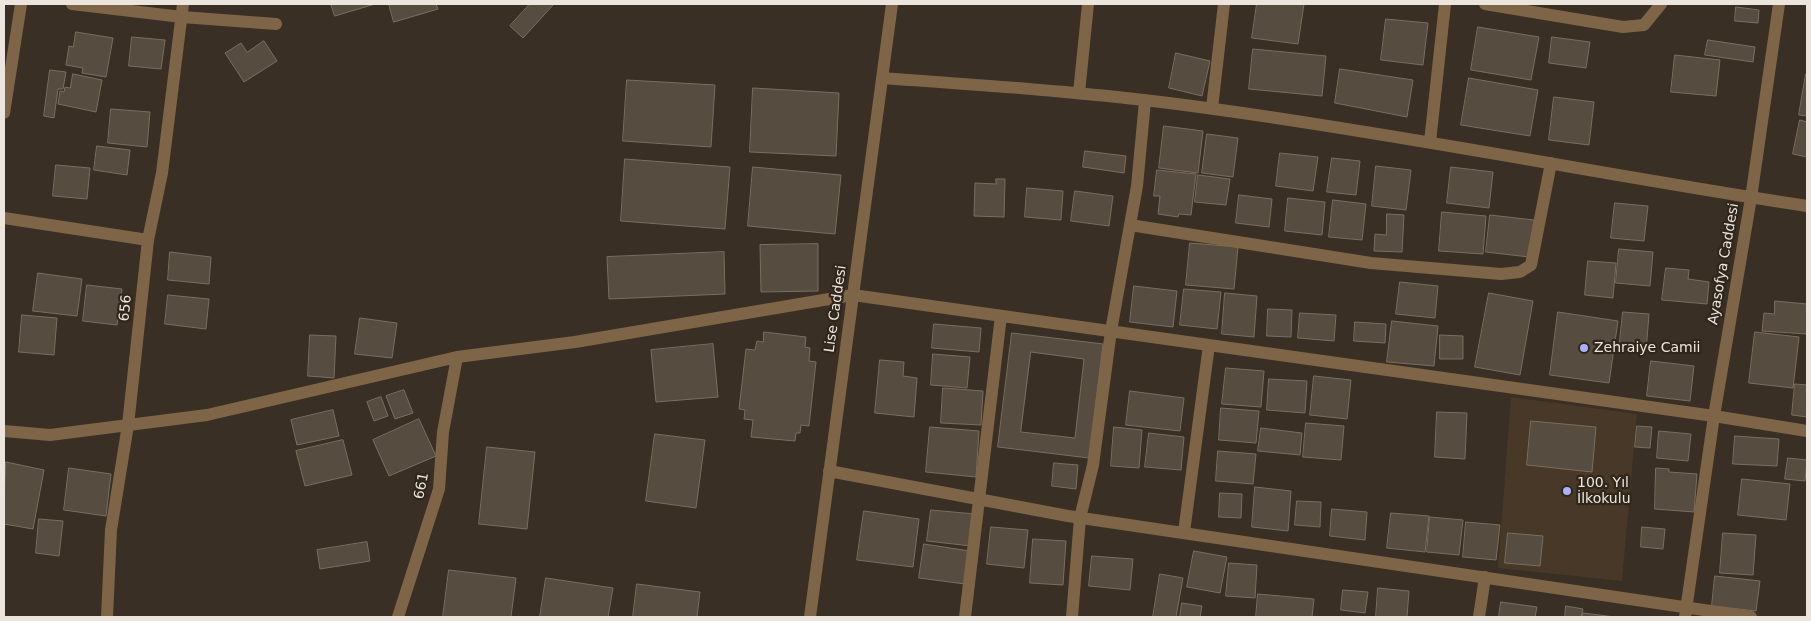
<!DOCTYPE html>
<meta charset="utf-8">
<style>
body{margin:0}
#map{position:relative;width:1811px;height:621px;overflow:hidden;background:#3a2f24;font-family:"DejaVu Sans",sans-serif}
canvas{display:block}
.frame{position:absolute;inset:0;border:5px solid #ece5de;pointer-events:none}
</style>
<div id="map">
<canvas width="1811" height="621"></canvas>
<div class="frame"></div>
</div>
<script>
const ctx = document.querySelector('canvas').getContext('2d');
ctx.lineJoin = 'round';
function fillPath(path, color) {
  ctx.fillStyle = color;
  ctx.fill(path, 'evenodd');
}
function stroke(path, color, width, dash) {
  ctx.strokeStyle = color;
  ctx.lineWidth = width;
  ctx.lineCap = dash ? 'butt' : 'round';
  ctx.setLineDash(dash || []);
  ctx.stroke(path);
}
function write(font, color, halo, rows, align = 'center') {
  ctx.font = font + ' "DejaVu Sans",sans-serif';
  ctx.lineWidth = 4.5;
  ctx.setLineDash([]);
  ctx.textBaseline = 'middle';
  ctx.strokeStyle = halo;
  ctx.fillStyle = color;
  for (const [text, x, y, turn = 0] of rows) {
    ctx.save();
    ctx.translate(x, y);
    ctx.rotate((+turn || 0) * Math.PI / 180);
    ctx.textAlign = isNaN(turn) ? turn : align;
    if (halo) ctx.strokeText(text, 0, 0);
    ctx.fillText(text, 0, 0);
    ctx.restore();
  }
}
fillPath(new Path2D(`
 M1511,397l126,17 -15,167 -124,-13z`), '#473827');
const building = new Path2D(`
 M331,4h44l-40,12z
 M389,4h47l2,5 -44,13z
 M530,4h24l-31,34 -13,-12z
 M1257,4h47l-6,40 -46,-6z
 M1736,7l23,3 -1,13 -23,-2z
 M1386,19l42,4 -5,42 -42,-5z
 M1478,27l61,10 -8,43 -60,-10z
 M76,32l37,6 -7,39 -24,-4 1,-5 -17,-3 3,-19 4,1z
 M132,37l33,3 -4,29 -32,-3z
 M1552,37l38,5 -4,26 -37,-5z
 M1708,40l47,7 -2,15 -48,-7z
 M264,41l13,20 -33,21 -19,-29 16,-10 6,9z
 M1253,49l73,7 -4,40 -73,-7z
 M1176,53l34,8 -8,35 -33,-8z
 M1675,55l45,5 -4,36 -45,-4z
 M1340,69l73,11 -6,37 -72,-14z
 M50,70l16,2 -3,17h-5l-4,29 -10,-2z
 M73,74l29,6 -6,32 -38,-8 2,-13 4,1 1,-5 5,1z
 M1806,74h1v42l-8,-1z
 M1469,78l69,12 -8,46 -69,-11z
 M627,80l88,5 -4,62 -88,-6z
 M753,88l86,5 -3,63 -86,-4z
 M1554,97l40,5 -5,43 -40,-5z
 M111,109l39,3 -3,35 -39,-4z
 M1800,120l7,2v35l-14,-3z
 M1164,126l39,5 -5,42 -39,-5z
 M1207,134l31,4 -5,39 -31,-4z
 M97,146l33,4 -3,25 -33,-5z
 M1085,151l41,5 -2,17 -41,-6z
 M1280,153l38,4 -5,34 -37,-5z
 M1332,158l28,3 -4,34 -29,-3z
 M625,159l105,8 -5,62 -104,-8z
 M56,165l34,3 -3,31 -34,-3z
 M1376,166l35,4 -5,40 -34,-4z
 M753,167l88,8 -6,59 -87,-8z
 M1451,167l42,5 -4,36 -42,-5z
 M1157,170l39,4 -5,41 -12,-1 -1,3 -20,-3 2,-18h-6z
 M1198,175l32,4 -4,26 -31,-3z
 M996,179h9l-1,38 -30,-1 1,-33 21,1z
 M1027,188l36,3 -2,29 -36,-3z
 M1075,191l38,5 -4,30 -38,-5z
 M1239,195l33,4 -3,28 -33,-4z
 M1288,198l37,4 -3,33 -37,-4z
 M1333,200l33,4 -4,36 -33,-3z
 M1615,203l33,3 -4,35 -33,-3z
 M1442,212l44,4 -3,38 -44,-3z
 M1387,214l17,1 -2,37 -28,-1 1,-17 11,1z
 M1490,215l44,5 -5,37 -43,-5z
 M1190,243l48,4 -4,42 -48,-4z
 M818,244v47l-57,1 -1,-47z
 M1619,249l34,3 -3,34 -34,-3z
 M170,252l41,5 -2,27 -41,-4z
 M724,252l1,42 -116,5 -2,-42z
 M1588,261l28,2 -3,35 -28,-3z
 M1666,268l23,2 -1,9 21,3 -2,22 -45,-4z
 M38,273l44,6 -5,37 -44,-5z
 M1400,282l38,4 -3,32 -39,-4z
 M87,285l35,4 -5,36 -34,-4z
 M1134,286l43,5 -4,36 -43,-5z
 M1184,289l37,3 -4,37 -37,-4z
 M1225,293l32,3 -3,41 -32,-3z
 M1489,293l44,8 -13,74 -45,-8z
 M168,295l41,4 -3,30 -41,-5z
 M1775,301l32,3v30l-45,-3 2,-18 10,1z
 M1268,309l24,1 -1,27 -24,-1z
 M1558,312l60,9 -9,62 -59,-8z
 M1623,312l26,2 -3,38 -27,-2z
 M1300,313l36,2 -2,26 -36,-3z
 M22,315l35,3 -3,37 -35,-3z
 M360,318l37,5 -5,35 -37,-4z
 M1392,321l46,5 -4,40 -47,-4z
 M1355,322l31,2 -1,19 -31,-2z
 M934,324l47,4 -2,24 -47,-4z
 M764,332l42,5 -1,10 5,1 -1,13 7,1 -7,64 -8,-1 -1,8h-4l-1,8 -44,-4 2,-17 -9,-1 1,-9 -6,-1 7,-60 9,1 2,-9 6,1z
 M1755,332l44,5 -6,51 -44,-5z
 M1012,333l91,11 -14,114 -91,-11zM1031,352l53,7 -9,79 -54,-6z
 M310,335l26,1 -2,42 -26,-2z
 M1440,335l23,1v23h-23z
 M713,344l5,53 -62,5 -5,-52z
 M933,354l37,3 -3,31 -36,-3z
 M880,360l24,2 -1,14 14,2 -3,39 -39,-4z
 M1651,361l43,5 -4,35 -43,-5z
 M1226,368l38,3 -3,36 -39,-3z
 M1314,376l37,4 -4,39 -37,-4z
 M1269,379l38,2 -2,32 -38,-3z
 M1795,384l12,1v32l-15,-2z
 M943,388l40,3 -2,34 -40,-2z
 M404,390l9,23 -18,6 -9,-23z
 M1130,391l54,7 -4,33 -54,-6z
 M381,397l7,19 -14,5 -7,-19z
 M1221,408l38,3 -3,32 -37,-3z
 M333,410l6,26 -42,9 -6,-25z
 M1437,412l30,1 -2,46 -30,-2z
 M419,419l17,37 -47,20 -16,-36z
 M1531,421l65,6 -4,45 -65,-7z
 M1306,423l38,3 -3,34 -38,-3z
 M1637,426l15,1 -2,21 -15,-1z
 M930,427l49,4 -3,46 -50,-5z
 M1114,427l28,3 -3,38 -28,-2z
 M1261,428l41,5 -2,22 -42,-4z
 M1659,431l32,3 -3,27 -31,-3z
 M1149,433l35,4 -3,33 -36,-3z
 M655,434l50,6 -9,68 -50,-7z
 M1735,436l44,3 -2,27 -44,-2z
 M343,440l9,35 -47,11 -9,-35z
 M487,447l48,5 -8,77 -48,-5z
 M1218,451l38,3 -3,30 -37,-3z
 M1788,458l19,2 -2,21 -20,-2z
 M6,462l38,8 -11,59 -29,-5z
 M1054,463l24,2 -2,24 -24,-3z
 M69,468l42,6 -5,42 -42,-6z
 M1656,468l13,1v3l28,2 -3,38 -39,-3z
 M1742,479l48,5 -4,36 -48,-5z
 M1255,487l36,4 -3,40 -36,-4z
 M1220,493l22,1 -1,24 -22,-1z
 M1297,501l24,1 -1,25 -25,-2z
 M1332,509l35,3 -2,28 -35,-4z
 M931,510l44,4 -4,32 -44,-5z
 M864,511l55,8 -6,48 -56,-7z
 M1391,513l38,3 -4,36 -38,-4z
 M1430,517l33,3 -4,35 -32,-3z
 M39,519l24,2 -4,35 -23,-3z
 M1466,522l34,3 -4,35 -33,-3z
 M991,527l37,3 -4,38 -37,-4z
 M1642,527l23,2 -2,20 -22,-2z
 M1508,533l35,3 -3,30 -35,-3z
 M1723,533l33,2 -3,40 -33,-2z
 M1033,539l33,2 -3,44 -33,-2z
 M367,542l3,19 -50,8 -3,-19z
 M924,544l46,7 -5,33 -46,-6z
 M1194,551l33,6 -7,36 -33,-6z
 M1092,556l41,3 -3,31 -41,-4z
 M1229,563l28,2 -2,33 -29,-2z
 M449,570l67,8 -5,39h-68z
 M1160,574l23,4 -7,39h-23z
 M1715,576l45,5 -4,30 -44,-5z
 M546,578l67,10 -5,29h-68z
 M637,584l63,8 -3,25h-64z
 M1378,588l31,3 -2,26h-31z
 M1343,590l25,2 -3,21 -24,-3z
 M1258,594l56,5 -2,18h-56z
 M1501,602l36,5 -2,10h-36z
 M1182,603l20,3 -2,11h-20z
 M1566,606l17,3 -2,8h-16z
 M1583,613l32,4h-32z`);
fillPath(building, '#574c40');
stroke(building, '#7a6e61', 1);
stroke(new Path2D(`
 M72,4l110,13 94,7
 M1485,4l138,23 21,-2 17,-21
 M882,78c111,8 222,15 332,31 198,27 395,67 593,97
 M1079,93l9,-89
 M1212,108l12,-104
 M4,113l17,-109
 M1430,142l15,-138
 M4,218l144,22
 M1130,225l241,38 130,11 19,-2 11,-7 20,-102
 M4,431l46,4 157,-20 250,-58 118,-15 278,-47 861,121 93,15
 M829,471l239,45 683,101
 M1184,532l25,-187
 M107,617l4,-87 17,-105 20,-185 14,-67 21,-169
 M398,617l41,-128 4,-57 14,-75
 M810,617l82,-613
 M965,617l36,-301
 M1072,617l8,-99 13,-53 18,-134 26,-145 8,-85
 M1479,617l6,-40
 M1685,617l29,-201 37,-218 28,-194`), '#7f6547', 12);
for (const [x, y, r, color] of [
 [1584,348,5,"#aab0fb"],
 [1567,491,5,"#aab0fb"]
]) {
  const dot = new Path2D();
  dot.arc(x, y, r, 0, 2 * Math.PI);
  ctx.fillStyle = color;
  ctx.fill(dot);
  stroke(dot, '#30261a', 2);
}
write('14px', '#ece5de', '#30261a', [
 ["Ayasofya Caddesi",1724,264,-80],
 ["656",126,308,-84],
 ["Lise Caddesi",836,309,-82],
 ["661",422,486,-79]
]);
write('14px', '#ece5de', '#30261a', [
 ["Zehraiye Camii",1594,348],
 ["100. Yıl",1577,483],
 ["İlkokulu",1577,499]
], 'left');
</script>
